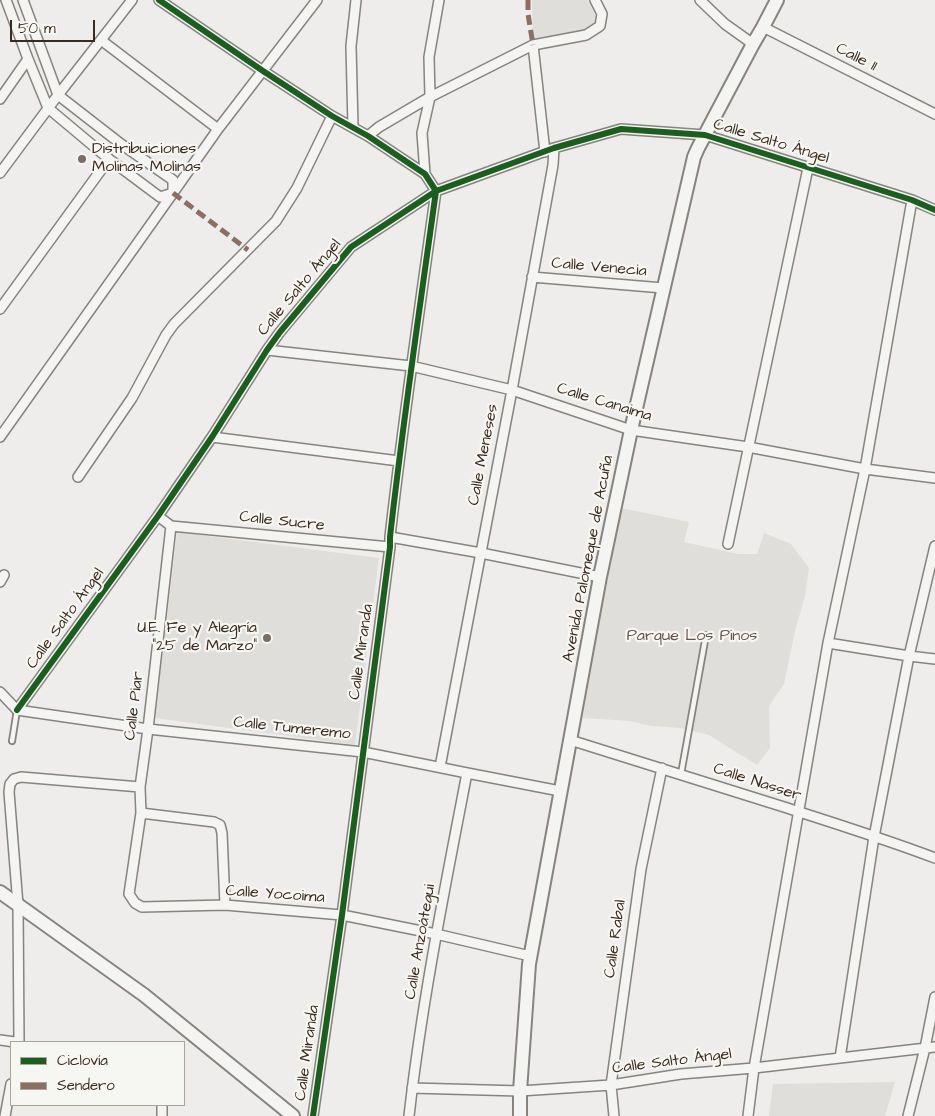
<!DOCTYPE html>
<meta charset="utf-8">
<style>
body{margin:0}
#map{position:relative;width:935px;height:1116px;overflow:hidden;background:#eeedeb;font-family:"Architects Daughter",sans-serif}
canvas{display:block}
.legend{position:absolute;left:10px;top:1041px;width:175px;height:65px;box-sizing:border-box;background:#f6f6f2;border:1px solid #aba49d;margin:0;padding:6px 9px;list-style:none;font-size:15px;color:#3b2a1e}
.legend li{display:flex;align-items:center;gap:10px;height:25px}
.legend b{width:25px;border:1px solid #aba49d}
.scale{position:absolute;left:10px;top:20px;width:85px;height:22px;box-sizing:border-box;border:2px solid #3b2a1e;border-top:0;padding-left:6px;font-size:15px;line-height:18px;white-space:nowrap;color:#3b2a1e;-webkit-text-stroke:4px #f6f6f2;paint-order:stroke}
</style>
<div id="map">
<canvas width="935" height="1116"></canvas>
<ul class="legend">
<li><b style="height:6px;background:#1b5e20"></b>Ciclovía</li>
<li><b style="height:6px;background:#8d6e63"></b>Sendero</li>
</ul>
<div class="scale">50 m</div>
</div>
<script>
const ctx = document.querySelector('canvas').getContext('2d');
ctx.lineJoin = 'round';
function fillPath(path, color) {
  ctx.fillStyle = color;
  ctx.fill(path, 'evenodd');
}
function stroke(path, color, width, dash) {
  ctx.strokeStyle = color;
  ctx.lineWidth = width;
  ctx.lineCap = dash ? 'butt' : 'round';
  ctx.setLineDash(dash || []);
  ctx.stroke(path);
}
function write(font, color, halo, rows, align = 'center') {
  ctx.font = font + ' "Architects Daughter",sans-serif';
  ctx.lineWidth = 4.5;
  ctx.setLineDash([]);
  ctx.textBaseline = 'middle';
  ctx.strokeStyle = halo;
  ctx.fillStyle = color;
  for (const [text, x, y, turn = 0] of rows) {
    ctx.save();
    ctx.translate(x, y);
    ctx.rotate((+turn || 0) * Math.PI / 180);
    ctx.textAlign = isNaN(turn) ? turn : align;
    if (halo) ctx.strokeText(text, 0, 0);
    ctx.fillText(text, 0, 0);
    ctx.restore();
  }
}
fillPath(new Path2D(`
 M532,0h56l12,26 -14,9 -53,10z
 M621,508l68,14 -5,20 54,12h19l7,-21 27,11 18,24 -4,28 -10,35 -11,53 -15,22 1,42 -13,17 -48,-30 -28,-7 -30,-2 -21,-5 -47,-3 5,-32z
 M177,532l202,26 -24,187 -200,-27z
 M895,1082l-10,34h-116l4,-32z`), '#e0deda');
const lane = new Path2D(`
 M12,741l5,-31
 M681,774l25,-139`);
const street = new Path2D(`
 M6,0l22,59 20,49 61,51 51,38 13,-4v-13l-52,-36 -63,-49 -35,-95
 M159,0l104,71 69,45 36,20 57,38 11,17c-16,115 -33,230 -46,346v10l-48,368 -29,201
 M700,0l25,24 28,20
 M763,27l172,87
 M101,40l117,89
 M533,45l12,107
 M0,99l28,-40
 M353,127l-2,-81 5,-46
 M368,136l11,-9 51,-30 103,-52 53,-10 14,-9 2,-12 -7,-14
 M0,173l58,-78 74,-95
 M425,174l-3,-41 8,-36 -1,-40 10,-57
 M532,277l131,11
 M0,309l109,-150
 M267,350l144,16 101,24 119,40 117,17 117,22 70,9
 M0,437l173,-244 45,-64 99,-129
 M212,437l187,24
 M78,477l54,-79 34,-63 8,-11 102,-103 21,-33 35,-72
 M158,516l13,10 -23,203 -8,58 1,26 -12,81 6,9 7,4 83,-2 117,10 94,19 94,22
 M171,526l219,21
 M390,537l91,16 119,24
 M728,544l80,-376
 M0,582l4,-7
 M828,643l81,13 26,3
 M0,692l17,18
 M17,710l141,-194 54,-79 55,-87 13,-18 71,-85 85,-56 118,-43 67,-19 84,6 207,65 23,10
 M17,710l131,19 215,23 104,21 93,18
 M570,740c71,22 142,44 214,67 50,16 101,32 151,51
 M440,767l72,-377 41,-225 1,-17
 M141,813l73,9 6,3 2,8 3,72
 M0,1040l15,2
 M19,1042l-1,-137 -9,-113 1,-8 4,-5 7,-2 119,10
 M840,1058l34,-221 35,-181 26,-110
 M412,1088l108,3 91,-6 70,-11 73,-6 181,-21
 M5,1116l6,-32
 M162,1116v-11
 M409,1116c13,-115 36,-229 58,-343
 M614,1116l-3,-31 30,-216 21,-101
 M748,1116l6,-48 74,-425 37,-174 47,-269
 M908,1116l17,-68 10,-51`);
const secondary = new Path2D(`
 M0,892l144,103 149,121
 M520,1116v-25l9,-127 71,-387 31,-147 63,-273 4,-9 55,-104 10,-17 14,-27`);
stroke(lane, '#87837f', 8);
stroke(street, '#87837f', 12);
stroke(secondary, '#87837f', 16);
stroke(lane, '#f4f4f2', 4.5);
stroke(street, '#f4f4f2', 9);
stroke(secondary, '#f4f4f2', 12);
stroke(new Path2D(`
 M528,0v14l5,31
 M173,193l75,57`), '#8d6e63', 5, [10, 5]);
stroke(new Path2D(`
 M159,0l104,71 69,45 36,20 57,38 11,17c-16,115 -33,230 -46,346v10l-48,368 -29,201
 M17,710l141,-194 54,-79 55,-87 13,-18 71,-85 85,-56 118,-43 67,-19 84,6 207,65 23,10`), '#1b5e20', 6);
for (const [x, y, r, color] of [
 [82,159,5,"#7a6e66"],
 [267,638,5,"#7a6e66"]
]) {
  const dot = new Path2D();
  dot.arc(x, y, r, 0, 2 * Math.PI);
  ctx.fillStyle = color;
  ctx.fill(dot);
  stroke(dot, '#f6f6f2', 2);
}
write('16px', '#3b2a1e', '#f6f6f2', [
 ["Calle 11",856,58,27],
 ["Calle Salto Ángel",771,142,17],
 ["Calle Venecia",599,268,5],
 ["Calle Salto Ángel",300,288,-50],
 ["Calle Canaima",604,403,17],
 ["Calle Meneses",484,455,-79],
 ["Calle Sucre",282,522,6],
 ["Avenida Palomeque de Acuña",589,559,-79],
 ["Calle Salto Ángel",66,619,-54],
 ["Calle Miranda",362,652,-82],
 ["Calle Piar",135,706,-83],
 ["Calle Tumeremo",292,729,6],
 ["Calle Nasser",757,783,18],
 ["Calle Yocoima",275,895,4],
 ["Calle Rabal",616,939,-82],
 ["Calle Anzoátegui",421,942,-80],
 ["Calle Miranda",308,1053,-82],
 ["Calle Salto Ángel",672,1062,-7]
]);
write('16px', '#3b2a1e', '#f6f6f2', [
 ["Distribuiciones",92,150],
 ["Molinas Molinas",92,168],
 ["U.E. Fe y Alegría",257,629,"right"],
 ["\"25 de Marzo\"",257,647,"right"]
], 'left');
write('16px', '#61544a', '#f6f6f2', [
 ["Parque Los Pinos",692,637]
]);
</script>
